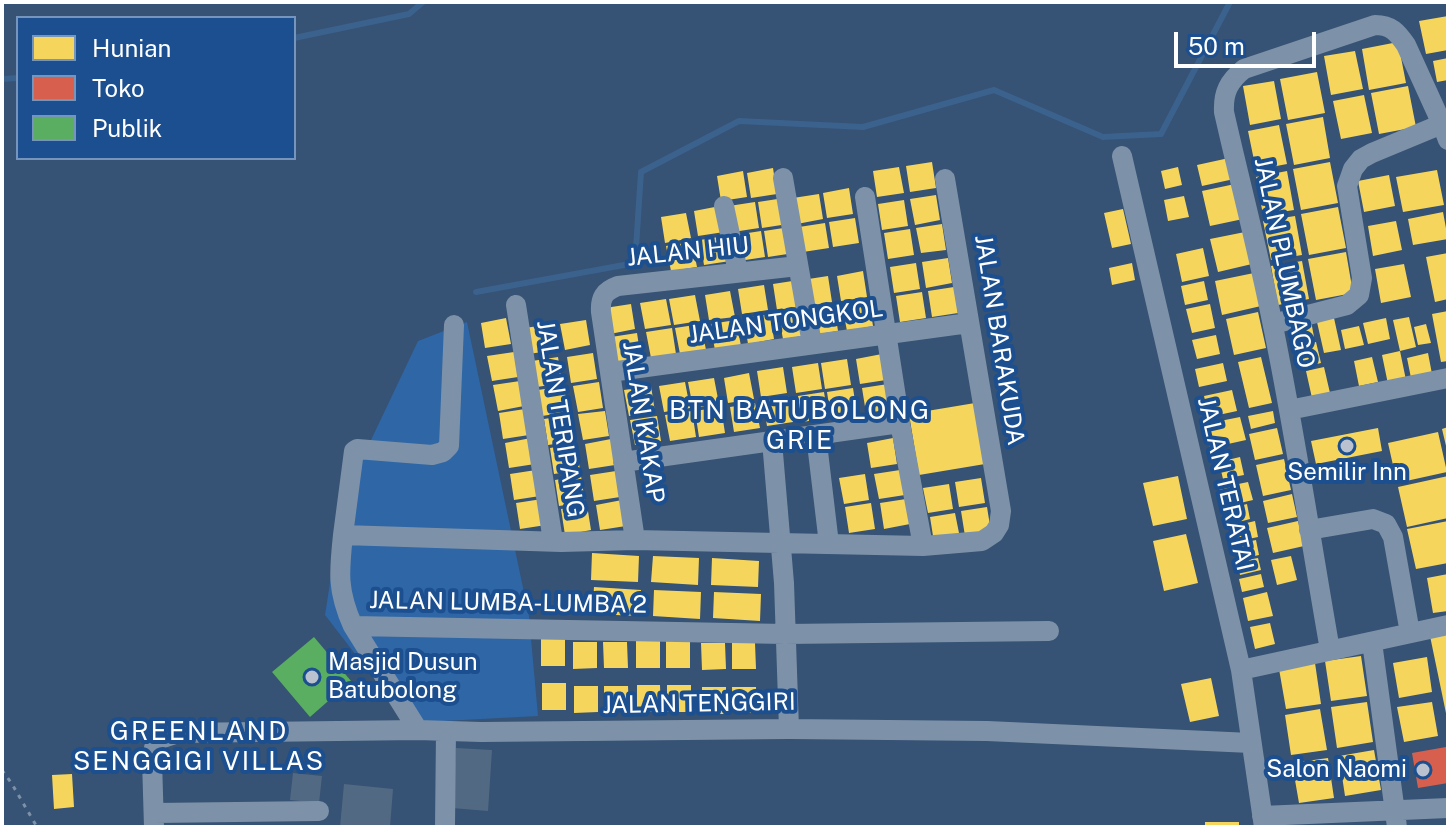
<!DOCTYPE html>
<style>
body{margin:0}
#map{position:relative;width:1450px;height:829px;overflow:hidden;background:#365274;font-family:"Public Sans",sans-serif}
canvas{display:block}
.frame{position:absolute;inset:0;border:4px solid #fff;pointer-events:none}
.legend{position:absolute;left:16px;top:16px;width:280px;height:144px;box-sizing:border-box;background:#1b4f8f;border:2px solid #7695bc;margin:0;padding:10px 14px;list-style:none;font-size:24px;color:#fff}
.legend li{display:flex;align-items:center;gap:16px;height:40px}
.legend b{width:40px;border:2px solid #7695bc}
.scale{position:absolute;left:1174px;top:32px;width:142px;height:36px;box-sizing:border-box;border:4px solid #fff;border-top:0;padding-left:10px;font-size:24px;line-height:28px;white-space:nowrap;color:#fff;-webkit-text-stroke:6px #1b4f8f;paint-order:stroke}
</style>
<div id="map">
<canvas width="1450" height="829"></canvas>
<div class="frame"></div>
<ul class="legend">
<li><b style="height:22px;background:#f6d55c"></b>Hunian</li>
<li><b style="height:22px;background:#d6604d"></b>Toko</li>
<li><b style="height:22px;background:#5aae61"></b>Publik</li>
</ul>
<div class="scale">50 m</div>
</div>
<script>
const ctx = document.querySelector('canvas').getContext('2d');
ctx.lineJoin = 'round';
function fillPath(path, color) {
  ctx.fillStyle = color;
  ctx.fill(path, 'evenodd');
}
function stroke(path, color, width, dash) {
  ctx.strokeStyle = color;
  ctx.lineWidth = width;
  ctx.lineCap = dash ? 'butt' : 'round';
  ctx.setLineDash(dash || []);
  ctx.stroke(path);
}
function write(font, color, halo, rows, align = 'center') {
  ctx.font = font + ' "Public Sans",sans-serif';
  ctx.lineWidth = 8;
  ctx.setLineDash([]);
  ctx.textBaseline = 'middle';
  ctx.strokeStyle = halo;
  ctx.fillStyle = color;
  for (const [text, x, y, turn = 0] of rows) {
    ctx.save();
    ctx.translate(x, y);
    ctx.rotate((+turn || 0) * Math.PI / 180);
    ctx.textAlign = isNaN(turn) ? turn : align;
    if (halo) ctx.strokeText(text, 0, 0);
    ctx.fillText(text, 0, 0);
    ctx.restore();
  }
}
fillPath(new Path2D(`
 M467,322l62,294 9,100 -113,6 -19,-2 -81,-105 18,-116 75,-158z`), '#2f66a5');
fillPath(new Path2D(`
 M1448,16v34l-22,4 -7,-33z
 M1398,42l8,41 -37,7 -7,-41z
 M1355,51l8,38 -32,6 -7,-39z
 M1448,58v22l-11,2 -4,-21z
 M1317,72l8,41 -37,7 -8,-41z
 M1274,81l7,38 -31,6 -7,-39z
 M1408,86l8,41 -37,7 -8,-41z
 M1364,95l8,38 -31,6 -8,-38z
 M1323,117l7,41 -36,7 -8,-41z
 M1279,125l8,39 -31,6 -8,-39z
 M1229,158l5,21 -32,7 -5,-21z
 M932,162l4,26 -26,4 -4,-26z
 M1330,162l8,41 -37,7 -8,-41z
 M899,167l5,26 -27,4 -4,-26z
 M1178,167l4,18 -17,4 -4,-18z
 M773,168l4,26 -26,4 -4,-25z
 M1437,170l7,35 -41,7 -7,-35z
 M743,171l4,26 -26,4 -4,-25z
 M1287,171l7,39 -31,5 -7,-38z
 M1389,175l6,31 -31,6 -6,-31z
 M1235,184l8,35 -33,7 -8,-35z
 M849,188l4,26 -26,4 -4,-25z
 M819,194l4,25 -26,5 -4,-26z
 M936,195l4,25 -25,5 -5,-26z
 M1184,196l5,21 -21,4 -4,-21z
 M784,198l4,26 -26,4 -4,-26z
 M904,200l4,26 -26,4 -4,-26z
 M755,202l4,26 -26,4 -4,-26z
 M720,206l4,26 -26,4 -4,-25z
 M1338,207l8,41 -37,7 -8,-41z
 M1123,209l8,35 -19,4 -8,-35z
 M1443,212l5,27 -35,6 -5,-26z
 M686,213l5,25 -26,5 -4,-26z
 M1295,216l7,39 -31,5 -8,-39z
 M855,218l4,25 -26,4 -4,-25z
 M1396,221l6,29 -29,6 -5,-30z
 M825,223l4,25 -26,4 -4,-25z
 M942,224l4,26 -25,3 -5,-25z
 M790,227l4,26 -26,4 -4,-26z
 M910,229l4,26 -26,4 -4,-26z
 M761,231l4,26 -26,4 -4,-26z
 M1245,232l7,32 -34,8 -8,-33z
 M725,236l5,25 -26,4 -4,-25z
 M692,242l5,25 -26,4 -5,-25z
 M1203,248l6,28 -27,6 -6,-28z
 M1346,252l7,41 -37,7 -8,-41z
 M1448,253v46l-13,3 -9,-45z
 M948,258l4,25 -26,5 -4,-26z
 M1302,261l7,38 -31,6 -7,-39z
 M916,263l4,26 -26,4 -4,-26z
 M1132,263l3,17 -23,5 -3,-17z
 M1404,264l7,33 -30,6 -6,-34z
 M863,271l4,26 -26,4 -4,-25z
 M1254,273l7,33 -39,9 -7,-34z
 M828,276l4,26 -26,4 -4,-26z
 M799,280l4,26 -26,4 -4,-26z
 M1204,281l4,19 -23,5 -4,-19z
 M764,285l4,25 -26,4 -4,-25z
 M954,287l4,26 -26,4 -4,-26z
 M730,291l5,26 -26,3 -4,-25z
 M922,292l4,26 -26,4 -4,-26z
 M695,295l5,26 -26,4 -5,-26z
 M666,299l5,26 -26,4 -5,-26z
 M869,301l4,25 -26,5 -5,-26z
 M631,304l4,25 -25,5 -5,-26z
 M1210,304l5,24 -23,5 -6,-24z
 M834,305l4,26 -26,4 -5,-26z
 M805,309l4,26 -26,4 -5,-26z
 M1448,311v50l-7,1 -9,-48z
 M1258,312l8,36 -32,7 -8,-36z
 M770,314l4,25 -26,5 -4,-26z
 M1409,317l7,30 -16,4 -7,-31z
 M506,318l5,26 -26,4 -4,-25z
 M1334,318l7,32 -17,3 -7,-31z
 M1386,318l4,21 -22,5 -5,-21z
 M586,320l4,25 -25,5 -5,-26z
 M736,320l5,26 -26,4 -5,-26z
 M1311,321l3,16 -20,5 -4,-16z
 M551,324l4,26 -26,4 -4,-26z
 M701,324l5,26 -26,4 -5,-26z
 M1426,324l5,19 -13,2 -4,-18z
 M1359,326l5,19 -19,4 -4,-19z
 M672,328l4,26 -25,4 -5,-26z
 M637,333l4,26 -25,4 -5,-26z
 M1216,335l4,19 -23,5 -5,-19z
 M1316,342l5,21 -17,4 -5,-22z
 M1400,351l6,29 -18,4 -6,-29z
 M514,352l4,25 -26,4 -5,-25z
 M593,353l4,26 -26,4 -4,-26z
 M1428,353l4,21 -21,4 -4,-20z
 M882,354l4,26 -26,4 -4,-25z
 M558,357l4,26 -25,4 -5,-26z
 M1261,357l11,46 -23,5 -11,-46z
 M1372,357l6,25 -19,4 -5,-25z
 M847,359l4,26 -26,4 -4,-26z
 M818,363l4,26 -26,4 -4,-26z
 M1223,363l4,18 -28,6 -4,-18z
 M783,367l4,26 -26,4 -4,-26z
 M1324,367l6,26 -18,5 -6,-27z
 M749,373l5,26 -26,4 -4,-25z
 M714,378l5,26 -26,4 -5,-26z
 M520,381l4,25 -26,5 -5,-26z
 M599,382l4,26 -25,4 -5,-26z
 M685,382l5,26 -26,4 -5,-26z
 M888,384l4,25 -26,4 -4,-25z
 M564,386l4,26 -26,4 -4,-26z
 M651,386l4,26 -26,4 -5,-26z
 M853,388l4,26 -26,4 -4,-26z
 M1232,390l5,21 -28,6 -5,-21z
 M824,392l4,26 -26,4 -4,-26z
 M789,396l4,26 -26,4 -4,-25z
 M755,403l5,25 -26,4 -4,-25z
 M975,403l10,61 -66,11 -10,-61z
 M721,407l4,26 -26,4 -4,-26z
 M525,409l4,26 -26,4 -4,-26z
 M605,411l4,25 -26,4 -5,-26z
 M692,411l4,26 -26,4 -5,-26z
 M1273,411l2,12 -24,6 -3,-13z
 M569,415l5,26 -26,4 -4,-26z
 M657,416l4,25 -26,4 -5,-25z
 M1240,417l6,23 -36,8 -5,-24z
 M1448,427v23h-1l-5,-21z
 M1277,428l6,26 -28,6 -6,-26z
 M1378,428l4,23 -66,13 -5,-23z
 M1438,432l9,40 -50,11 -9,-40z
 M531,438l4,26 -26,4 -4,-25z
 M893,438l4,26 -26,4 -4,-25z
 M611,439l4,26 -26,4 -4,-25z
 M576,444l4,26 -26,4 -4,-26z
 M1240,457l4,18 -21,4 -4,-17z
 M1284,459l7,31 -28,6 -7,-31z
 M536,470l4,26 -26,4 -4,-26z
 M900,470l5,25 -26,4 -5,-25z
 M616,471l4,26 -26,4 -4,-26z
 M865,474l4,26 -25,4 -5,-26z
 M581,476l4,26 -26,4 -4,-26z
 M1178,476l9,43 -34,7 -10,-43z
 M1448,476v42l-41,9 -9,-40z
 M981,478l4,25 -26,4 -4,-25z
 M1248,482l5,18 -30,7 -4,-19z
 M949,484l4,25 -25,4 -5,-25z
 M1292,494l5,23 -29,6 -5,-22z
 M542,499l4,26 -26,4 -4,-26z
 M906,499l4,25 -26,5 -4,-26z
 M622,500l4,26 -26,4 -4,-25z
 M871,503l4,26 -26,4 -4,-26z
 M1247,504l3,15 -15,4 -3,-15z
 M587,505l4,25 -26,5 -4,-26z
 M987,507l4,25 -26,4 -4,-25z
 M955,513l5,25 -26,4 -4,-25z
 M1255,521l3,16 -24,5 -4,-15z
 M1298,521l6,25 -31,7 -6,-25z
 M1448,521v42l-32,6 -9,-40z
 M1186,534l12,49 -34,8 -11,-50z
 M1256,540l3,15 -23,5 -3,-15z
 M592,553l47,3 -1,26 -47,-2z
 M653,556l46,2 -1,27 -47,-3z
 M1291,556l6,24 -20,5 -6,-25z
 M712,558l47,3 -1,26 -47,-2z
 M1258,558l3,12 -21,5 -3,-13z
 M1261,574l3,13 -22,5 -3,-13z
 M1448,574v37l-15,2 -6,-35z
 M594,587l47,3 -2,26 -47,-2z
 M654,590l47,2 -1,27 -47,-3z
 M714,592l47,2 -1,27 -47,-3z
 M1267,592l6,24 -25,5 -5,-23z
 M1270,623l5,21 -20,5 -5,-22z
 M1448,633v85h-1l-17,-82z
 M541,639h24v27h-24z
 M636,641h24v27h-24z
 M666,641h24v27h-24z
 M573,642h24v26l-24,1z
 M603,642h24l1,26h-24z
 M701,643h24l1,26 -24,1z
 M732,643h23l1,26h-24z
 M1361,656l6,40 -36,5 -6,-40z
 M1427,657l5,35 -33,6 -6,-35z
 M1315,663l6,41 -35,5 -7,-40z
 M1211,678l8,38 -29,6 -9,-38z
 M542,683h24v27h-24z
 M637,685h23l1,27h-24z
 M667,685h24v27h-24z
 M574,686h24v26l-24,1z
 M604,686h24l1,26h-25z
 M702,687h24v27h-24z
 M732,687h24l1,26h-24z
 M1367,702l6,40 -36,6 -6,-41z
 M1432,702l6,34 -34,6 -7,-35z
 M1320,709l7,41 -36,5 -6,-40z
 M1374,750l7,40 -36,6 -6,-40z
 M1328,758l6,40 -35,5 -7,-40z
 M72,774l2,33 -20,2 -2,-34z
 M1205,822h34v5h-34z`), '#f6d55c');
fillPath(new Path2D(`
 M1446,747l2,36 -30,5 -6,-35z`), '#d6604d');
fillPath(new Path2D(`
 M314,637l37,44 -41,36 -38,-45z`), '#5aae61');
stroke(new Path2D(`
 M294,38l115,-24 14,-12
 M2,79l16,-1
 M476,292l159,-29 6,-91 98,-51 124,6 131,-37 109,47 58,-3 69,-132`), '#3b618d', 6);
fillPath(new Path2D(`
 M456,748l36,2 -4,61 -36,-3z
 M293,773l29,3 -3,27 -29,-3z
 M344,784l49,5 -3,38h-50z`), '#526984');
stroke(new Path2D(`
 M2,770l10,14 25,43`), '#7d92a8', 3, [4, 6]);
stroke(new Path2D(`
 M1122,156l119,514 23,157
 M783,178l29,166
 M865,197l35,226 23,123
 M724,206l14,66
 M516,305l37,236
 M1273,324l74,-19 12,-10 3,-17 -15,-92 6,-17 8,-10 11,-6 70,-29
 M610,372l359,-49
 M1289,410l159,-32
 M816,435l13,109
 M772,441l12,142 5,146
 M623,462l277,-39
 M1309,530l64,-11 13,5 7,13 17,96
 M343,535l11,-84 3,-2 75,6 11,-3 6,-6 5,-121
 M635,540l-34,-228c-1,-14 3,-21 17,-26l180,-20
 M353,626c-16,-35 -14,-54 -10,-91l218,7 74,-2 288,6 59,-5 12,-8 5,-8 2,-14 -56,-332
 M1372,642l25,185
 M1330,650c-19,-108 -35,-217 -57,-324 -14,-72 -33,-143 -49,-214 -1,-20 5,-31 20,-43l131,-44c16,0 22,7 31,20l36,79 6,16
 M1241,670l207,-45
 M418,730l-65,-104 432,8 264,-3
 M154,813l165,-2
 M1262,816l186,-8
 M154,827l-2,-67 2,-12 6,-9 18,-6 240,-3 63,2 308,-3 198,2 264,12
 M445,827l1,-96`), '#7d92a8', 20);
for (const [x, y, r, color] of [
 [1347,446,8,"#b9c2ce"],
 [312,677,8,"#b9c2ce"],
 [1423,770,8,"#b9c2ce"]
]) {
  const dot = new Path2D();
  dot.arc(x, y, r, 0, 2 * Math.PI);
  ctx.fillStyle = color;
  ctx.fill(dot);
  stroke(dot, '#1b4f8f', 3);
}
write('24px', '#fff', '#1b4f8f', [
 ["JALAN HIU",688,252,-6],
 ["JALAN PLUMBAGO",1284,263,78],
 ["JALAN TONGKOL",786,322,-8],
 ["JALAN BARAKUDA",999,340,81],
 ["JALAN TERIPANG",560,419,81],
 ["JALAN KAKAP",643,422,81],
 ["JALAN TERATAI",1225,484,77],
 ["JALAN LUMBA-LUMBA 2",508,603,1],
 ["JALAN TENGGIRI",699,704,-1]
]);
write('24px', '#fff', '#1b4f8f', [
 ["Semilir Inn",1347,473],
 ["Masjid Dusun",328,663,"left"],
 ["Batubolong",328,691,"left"],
 ["Salon Naomi",1407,770,"right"]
]);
ctx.letterSpacing = '2px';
write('26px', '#fff', '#1b4f8f', [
 ["BTN BATUBOLONG",800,411],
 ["GRIE",800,441],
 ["GREENLAND",199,732],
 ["SENGGIGI VILLAS",199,762]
]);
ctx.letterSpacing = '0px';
</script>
